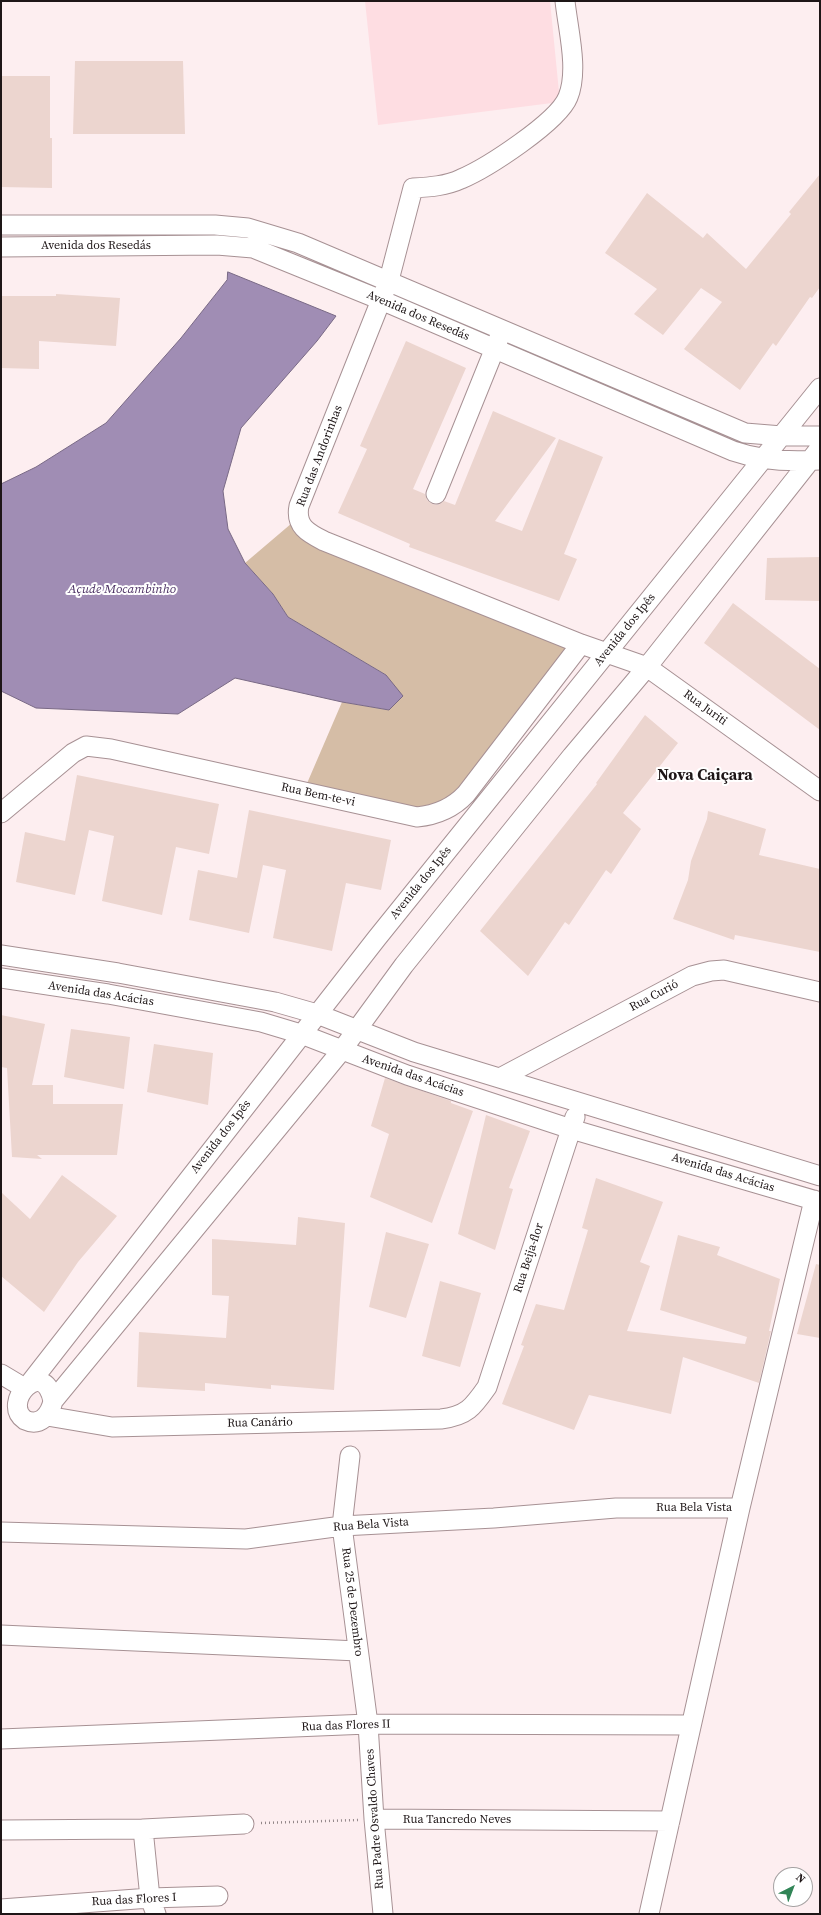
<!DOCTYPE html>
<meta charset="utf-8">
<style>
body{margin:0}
#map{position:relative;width:821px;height:1915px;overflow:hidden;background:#fdeef0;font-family:"Source Serif 4",serif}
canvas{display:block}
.frame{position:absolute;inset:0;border:2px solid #1e1617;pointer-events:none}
.north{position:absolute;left:773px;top:1867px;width:40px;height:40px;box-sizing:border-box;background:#fff;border:1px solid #a5a2a2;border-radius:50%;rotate:42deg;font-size:11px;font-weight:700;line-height:16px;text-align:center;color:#1e1617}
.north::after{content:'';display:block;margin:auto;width:14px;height:18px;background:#318557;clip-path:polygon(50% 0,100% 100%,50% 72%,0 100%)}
</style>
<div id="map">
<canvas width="821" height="1915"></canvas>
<div class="frame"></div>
<div class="north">N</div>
</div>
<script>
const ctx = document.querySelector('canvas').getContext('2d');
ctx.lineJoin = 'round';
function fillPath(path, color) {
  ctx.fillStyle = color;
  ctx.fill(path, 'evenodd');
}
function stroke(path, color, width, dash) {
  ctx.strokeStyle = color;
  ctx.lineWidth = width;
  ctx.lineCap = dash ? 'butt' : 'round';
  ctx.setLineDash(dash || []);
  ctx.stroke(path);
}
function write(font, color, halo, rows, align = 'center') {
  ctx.font = font + ' "Source Serif 4",serif';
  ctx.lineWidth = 4;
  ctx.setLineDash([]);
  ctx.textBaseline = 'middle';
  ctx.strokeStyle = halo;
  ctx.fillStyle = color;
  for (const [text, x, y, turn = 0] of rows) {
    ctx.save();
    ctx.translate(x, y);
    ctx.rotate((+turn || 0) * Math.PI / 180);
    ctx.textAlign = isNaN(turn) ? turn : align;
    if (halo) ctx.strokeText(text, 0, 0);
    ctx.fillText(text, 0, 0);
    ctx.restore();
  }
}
fillPath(new Path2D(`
 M365,1h185l10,101 -182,23z`), '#fedde2');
fillPath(new Path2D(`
 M292,523l288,122 -116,146 -47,21 -112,-24 37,-86 47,8 -3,-35 -98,-58 -15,-23 -28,-31z`), '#d5bda6');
const water = new Path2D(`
 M228,272l108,44 -19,25 -76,87 -18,63 5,38 17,34 28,31 15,23 98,58 17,21 -14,14 -47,-8 -107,-24 -57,36 -142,-6 -35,-17v-207l35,-17 70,-44 75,-85 46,-58z`);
fillPath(water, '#a08db4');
stroke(water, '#796985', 1);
fillPath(new Path2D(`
 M75,61h108l2,73h-112z
 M1,76h49v62h2v50l-51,-1z
 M820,174v113l-8,11 -2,-1 -34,49 -3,-3 -33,47 -56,-41 38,-47 -21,-14 -38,47 -29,-21 23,-25 -52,-36 42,-60 56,45 4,-5 39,36 45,-55 -2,-2z
 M56,294l64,4 -4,48 -77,-5v28l-38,-1v-72h55z
 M406,341l60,27 -53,121 12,5 2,6 5,4 6,1 6,-4 11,4 38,-94 63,27 -61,83 27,10 37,-92 44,18 -39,97 13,5 -18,42 -150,-54 1,-3 -72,-31 29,-64 -7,-3z
 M820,557v44l-55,-1 2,-42z
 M733,603l87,66v61l-116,-87z
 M645,715l33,28 -55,70 18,16 -30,45 -5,-4 -37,55 -4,-3 -37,54 -48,-45 117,-147 -1,-1z
 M77,775l142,29 -10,50 -33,-7 -14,68 -60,-14 12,-65 -25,-6 -14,65 -59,-13 9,-50 40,9z
 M249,810l142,30 -10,50 -35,-7 -14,68 -59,-13 13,-68 -23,-5 -14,68 -60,-13 9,-50 39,8z
 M708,811l58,18 -7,26 61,14v83l-85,-17 -1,5 -61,-21 15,-39 3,-19 16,-42z
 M1,1015l44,9 -13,61h21v19h70l-6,51h-80l5,4 -30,-2 -5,-89 -6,-1z
 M71,1029l59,8 -6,52 -60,-12z
 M154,1044l59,9 -5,52 -61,-13z
 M385,1078l66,23v2l22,8 -41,112 -62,-26 19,-63 -18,-8z
 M486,1115l44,16 -21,57 4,1 -18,61 -37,-16z
 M62,1175l55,41 -39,46 -34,50 -43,-36v-84l29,27z
 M596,1178l67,24 -23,60 10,4 -23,65 118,13 2,-7 -87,-27 18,-75 42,12 -3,8 63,24 -11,52h2l-12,52 -76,-26 -12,57 -82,-19 -15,35 -72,-26 22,-58 -3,-1 15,-41 28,6 24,-80 -6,-2z
 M298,1217l47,6 -11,167 -63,-5v4l-66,-6v8l-68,-4 2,-55 87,6 3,-42 -17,-1v-56l84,6z
 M386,1232l43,12 -23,74 -37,-11z
 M816,1264l4,1v73l-23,-4z
 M440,1281l41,12 -21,74 -38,-11z`), '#ecd5cf');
const minor = new Path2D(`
 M565,1c3,29 14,69 3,96 -10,25 -81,71 -107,82 -15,7 -31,8 -48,9l-24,92 -90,226c-4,20 9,27 25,35l257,103 66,23 173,124
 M1,225h214l33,3 50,15 447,190 37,3h38
 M1,247l216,-2 36,3 128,52 352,151c26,9 58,11 86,9
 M436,494l63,-156
 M1,813l72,-60 13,-7 25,3 306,68c20,-2 36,-9 49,-23l115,-150
 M1,955l117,18 157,29 42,12 97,38 406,124
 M1,978l107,16 153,28 40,12 106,41 164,54 249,73
 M500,1078l192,-102 19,-5 13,-1 96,22
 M1,1374l20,12
 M30,1383l347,-445 443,-550
 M53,1401c-9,-46 -53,2 -28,19 15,7 25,-5 28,-19l289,-351 62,-85 168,-209 75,-89 173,-219
 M47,1416l65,11 329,-8c26,-3 32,-12 46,-32l88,-270
 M350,1456l-8,70 26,198 6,95 9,95
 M1,1532l245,7 96,-13 152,-8 122,-10h124
 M1,1635l357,16
 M1,1739l367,-15 322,1
 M374,1819l296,2
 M143,1829l7,69 6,16
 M1,1830l142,-1 101,-5
 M1,1909l149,-11 68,-2
 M649,1914l91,-406 74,-308`);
stroke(minor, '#a79194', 21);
stroke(new Path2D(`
 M261,1823l97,-3`), '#938789', 2.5, [1, 3]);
stroke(minor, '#fff', 19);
write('12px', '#1e1617', '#fff', [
 ["Avenida dos Resedás",96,246],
 ["Avenida dos Resedás",418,316,23],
 ["Rua das Andorinhas",320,456,-69],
 ["Avenida dos Ipês",625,630,-51],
 ["Rua Juriti",705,708,36],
 ["Rua Bem-te-vi",318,795,12],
 ["Avenida dos Ipês",421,883,-51],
 ["Avenida das Acácias",101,994,9],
 ["Rua Curió",654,996,-28],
 ["Avenida das Acácias",413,1076,19],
 ["Avenida dos Ipês",221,1137,-52],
 ["Avenida das Acácias",723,1173,17],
 ["Rua Beija-flor",529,1258,-72],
 ["Rua Canário",260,1423,-1],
 ["Rua Bela Vista",694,1508],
 ["Rua Bela Vista",371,1525,-4],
 ["Rua 25 de Dezembro",352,1602,83],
 ["Rua das Flores II",346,1726,-2],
 ["Rua Padre Osvaldo Chaves",375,1819,-94],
 ["Rua Tancredo Neves",457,1820],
 ["Rua das Flores I",134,1900,-3]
]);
write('italic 13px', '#4d3265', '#fff', [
 ["Açude Mocambinho",122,590]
]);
write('bold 16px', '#1e1617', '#fff', [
 ["Nova Caiçara",705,776]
]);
</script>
